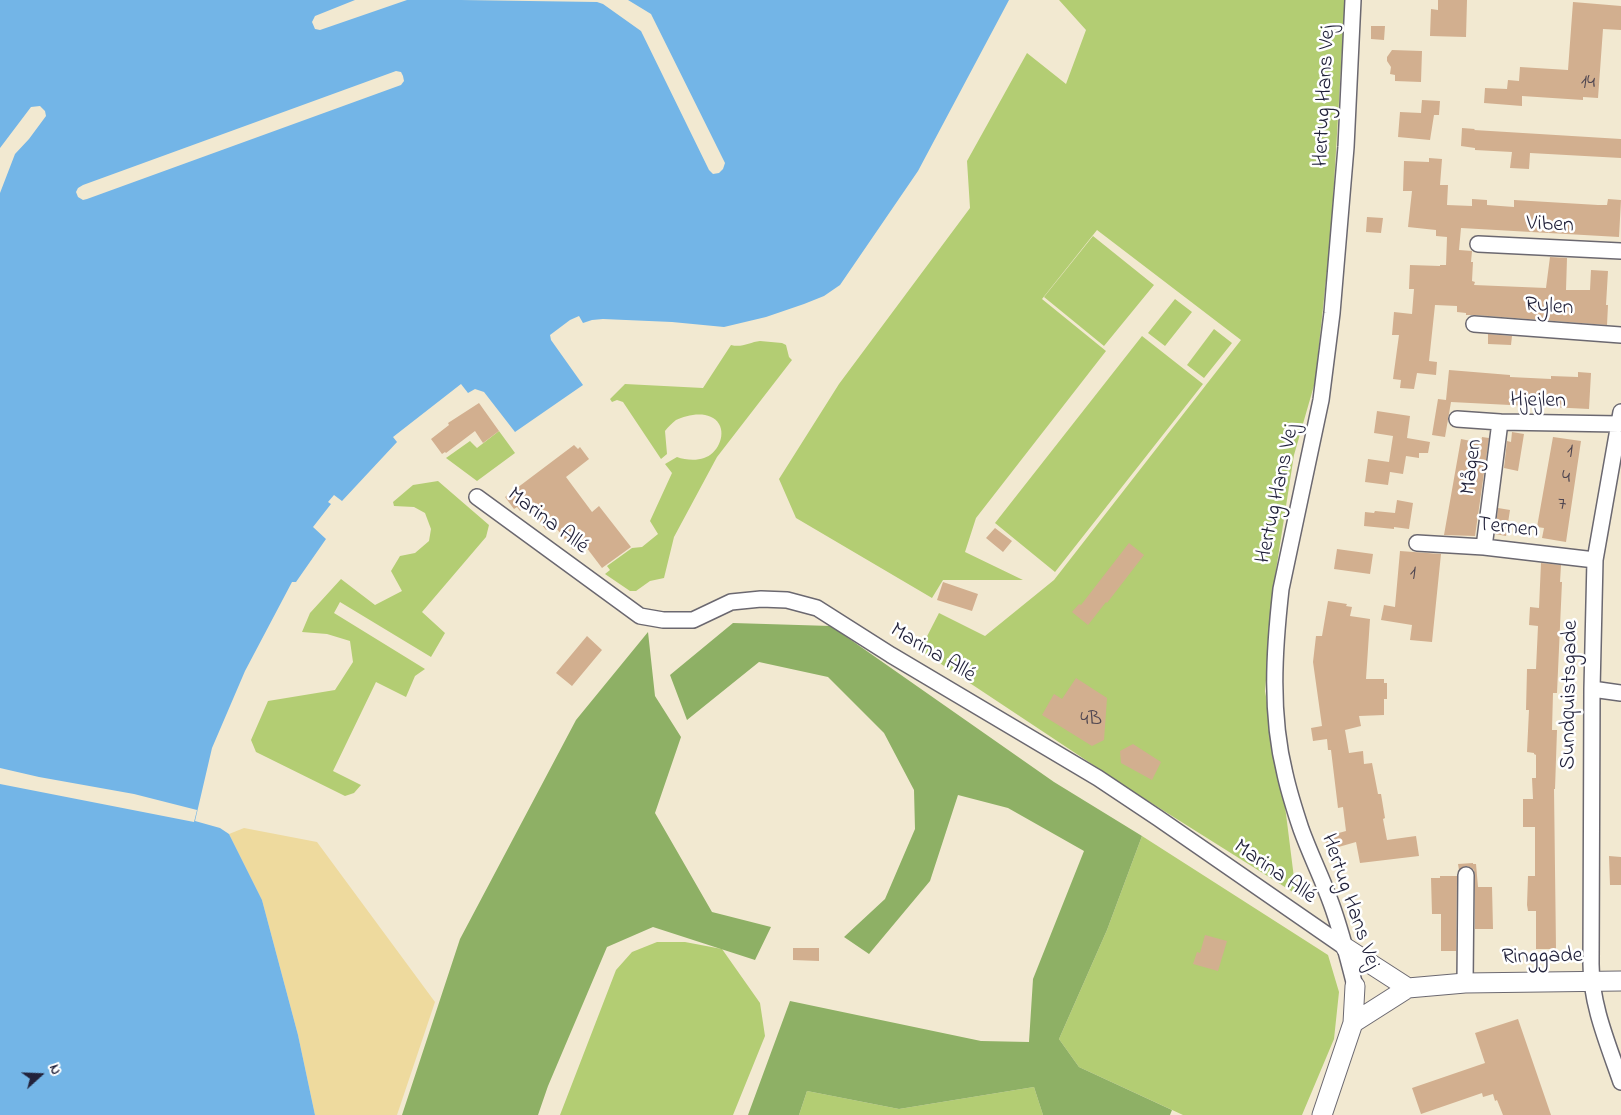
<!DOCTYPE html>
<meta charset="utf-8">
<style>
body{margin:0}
#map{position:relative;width:1621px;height:1115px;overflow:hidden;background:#f2e9d1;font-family:"Indie Flower",sans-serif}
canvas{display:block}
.north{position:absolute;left:15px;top:1050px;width:50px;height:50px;-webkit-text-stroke:4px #fff;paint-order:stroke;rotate:70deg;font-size:14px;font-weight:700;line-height:20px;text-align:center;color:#22223b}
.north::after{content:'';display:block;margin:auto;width:18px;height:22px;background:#22223b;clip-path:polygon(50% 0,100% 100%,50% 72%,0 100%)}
</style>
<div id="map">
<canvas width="1621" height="1115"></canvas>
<div class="north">N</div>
</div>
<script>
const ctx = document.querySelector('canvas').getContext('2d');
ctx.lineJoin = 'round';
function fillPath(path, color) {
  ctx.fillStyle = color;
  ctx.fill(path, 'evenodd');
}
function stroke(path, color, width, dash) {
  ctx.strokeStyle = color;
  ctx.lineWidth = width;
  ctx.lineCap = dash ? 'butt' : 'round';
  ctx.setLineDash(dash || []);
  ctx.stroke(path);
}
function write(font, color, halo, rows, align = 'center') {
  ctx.font = font + ' "Indie Flower",sans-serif';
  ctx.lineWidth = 5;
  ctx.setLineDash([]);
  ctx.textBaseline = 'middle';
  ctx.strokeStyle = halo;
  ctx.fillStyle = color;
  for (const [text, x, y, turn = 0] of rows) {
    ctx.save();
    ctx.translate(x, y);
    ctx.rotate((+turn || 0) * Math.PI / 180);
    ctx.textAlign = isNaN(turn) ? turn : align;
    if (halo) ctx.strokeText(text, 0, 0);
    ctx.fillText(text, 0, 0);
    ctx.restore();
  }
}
fillPath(new Path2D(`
 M1059,0h286l-14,234 -16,148 -21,73 -18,115 -11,121 20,115 11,88 -159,-100 -217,-144 19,-37 46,23 69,-56 187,-240 -144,-110 -55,69 64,52 -130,167 -11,34 58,28h-80l-11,18 -136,-80 -17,-39 60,-95 131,-176 -3,-47 60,-108 39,31 20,-54z
 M1093,236l61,49 -50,61 -60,-49z
 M1175,299l17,13 -27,34 -17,-13z
 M1214,329l18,14 -28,35 -17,-13z
 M1142,336l61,48 -148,188 -60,-49z
 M760,341l22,2 4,2 3,12 3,3 -75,97 -43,80 -10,41 -14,3 -14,10h-6l-25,-17 5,-4 -3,-4 25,-18 10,-1 16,-13 -8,-13 22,-48 -7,-9 12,-7c8,3 19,4 27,1 13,-4 22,-22 15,-34 -8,-14 -31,-10 -43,-4 -4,3 -8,7 -11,11l2,23 -6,5 -38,-57 -6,-2 -5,2 -2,-3 15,-15 78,4 28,-43c11,3 19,-3 29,-4z
 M499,431l16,22 -38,28 -31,-23 24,-17 7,7z
 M438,481l51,44 -3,12 -64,75 23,21 -14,24 -91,-55 -6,11 91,56 -10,7 -9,21 -30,-15 -43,89 28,14 -7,8 -9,3 -89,-44 -5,-12 17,-39 67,-11 18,-28 -3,-21 -23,-7 -25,-2 8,-19 31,-34 34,26 27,-14 -11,-20 9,-15 15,-3 14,-12 2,-12 -6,-16 -11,-6 -20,-1 -1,-4 20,-17z
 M1142,836l186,119 11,37 -5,47 -32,76h-119l-104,-48 -20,-28 48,-109z
 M657,942h28l37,7 38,54 5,33 -32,79h-173l56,-145 16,-18z
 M1034,1087l9,28h-244l8,-24 92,18z`), '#b3cd73');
fillPath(new Path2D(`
 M733,623l98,3 223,156 88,54 -35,94 -48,109 20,28 93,43 -2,5h-127l-9,-28 -135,22 -92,-18 -8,24h-51l42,-114 191,40 48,1 4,-63 51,-128 -76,-43 -50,-13 -28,86 -61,73 -25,-17 41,-38 30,-70 -1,-39 -30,-57 -56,-56 -69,-15 -72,58 -17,-45z
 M648,632l7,64 26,41 -26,76 57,99 59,15 -16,33 -102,-33 -46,20 -59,139 -10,29h-136l58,-176 116,-219z`), '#8eb065');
fillPath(new Path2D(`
 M244,828l73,14 118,160 -38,113h-82l-17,-80 -36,-135 -33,-66z`), '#eeda9e');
fillPath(new Path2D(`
 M0,0h1009l-91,171 -78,114 -16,11 -20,8 -38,13 -42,10 -52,-5 -69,-3 -11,1 -9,3 -4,-7 -9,4 -20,15 1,5 32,45 -68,47 -31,-40 -9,-3 -7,4 -7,-9 -68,53 4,5 -55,59 -8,-6 -6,7 3,2 -18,23 13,12 -30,43h-4l-47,89 -33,77 -17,73 25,7 9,6 33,66 36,135 17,80h-315z`), '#73b5e7');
fillPath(new Path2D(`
 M355,0h52l-87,30 -5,-1 -3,-7 3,-6z
 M461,0h167l23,14 74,149 -2,6 -4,4 -6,1 -4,-4 -68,-139 -38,-27 -6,-2z
 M396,71l5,1 2,4 1,5 -3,4 -314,114 -4,1 -5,-3 -2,-5 2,-4 5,-3z
 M40,106l5,5 1,5 -17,23 -14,15 -15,39v-45l31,-41z
 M0,768l39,9 95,17 63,16 -3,12 -194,-38z`), '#f2e9d1');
fillPath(new Path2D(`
 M1438,0h29l-1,37 -36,-1 1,-27 7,1z
 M1573,2l48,4v24l-18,-1 -5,69 -15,-1v3l-61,-4v10l-38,-3 1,-15 22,1 1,-9 11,1 1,-14 48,3z
 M1371,26h14l-1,14 -13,-1z
 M1392,50l30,1 -1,31 -26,-1v-6l-5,-1 1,-7 -4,-6v-4z
 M1422,100l18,1 -1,14h-5l-4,25 -32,-3 2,-25 21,1z
 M1462,128l13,1 -1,1 147,9v19l-91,-5 -1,16 -19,-1 2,-16 -37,-2v-2l-14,-2z
 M1429,158l13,1 -2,26h8l-1,20 25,1v-7l15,1v5l27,2v-7l84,5h9l1,-6 13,1 -2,37 -158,-9 -2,22 13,1 -1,11h2l-1,19 3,1 -1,3 72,3 4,-31 17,1 -1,32h24l1,-20 17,1 -2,34h2l-1,20 -132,-10h-9v-2l-9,-1v-6l-22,-1 -6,56 8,1 -1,13 -19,-2 -3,16 -14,-1 1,-8 -8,-1 6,-44h-7l2,-23 18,2 2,-25h-5l1,-24 30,1v-1h6l1,-28 -11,-1v-6l-28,-3 4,-36h-9l1,-30 25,1z
 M1367,217l16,1 -2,15 -15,-1z
 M1488,334l24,2 -1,9 -23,-1z
 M1449,370l61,5v2l41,2v-3l27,1v-5l13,1 -2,36 -138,-7 -6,35 -13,-2 6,-36 8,1z
 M479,403l20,28 -16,12 -8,-12 -29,22 -1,-1 -3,2 -11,-15 18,-14 -1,-2z
 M1377,411l33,5 -3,22 23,4 -2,11h-9v5l-13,-2 -3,18 -13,-2 -2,13 -23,-3 3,-23 21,3 4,-26 -19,-3z
 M1512,432l12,2 -6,37 -14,-3 3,-27 4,1z
 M1482,437l7,1 -14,98 -31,-1 17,-96 20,4z
 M1553,437l28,4 -15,101 -24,-4 2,-10 -7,-1z
 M574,445l4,4 2,-2 9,12 -23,18 26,35 7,-6 32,41 -29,21 -19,-25 -10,7 -19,-25 -8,5 -12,-15 -2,1 -7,-9 -5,4 -3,-4 -3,2 -9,-12z
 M1397,500l16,3 -4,26 -15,-2v2l-30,-3 1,-14 9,1 1,-2 20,2z
 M1498,508l12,2 -4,26 -11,-2z
 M995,528l17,13 -9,11 -17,-14z
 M1129,543l15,12 -37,48 -1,-1 -18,23 -16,-13 7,-8 2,1z
 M1337,549l36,5 -3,20 -36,-5z
 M1400,551l41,3 -9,88 -22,-2 2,-15 -31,-5 3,-15 11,2z
 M1541,563l20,2 -1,17h2l-5,111h-4l-1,37h5l-2,59h-1l2,160h-20v-38h-8l-1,-6 1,-29h7v-49h-12v-28h10l-1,-21h4v-23l-2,-1v-1l-7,-1 2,-42h-3l1,-41h9l2,-43 -9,-1 1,-18 9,1z
 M943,582l35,12 -6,17 -35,-11z
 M1328,601l19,3 -1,2 6,1 -2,9 20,3 -4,60h18v4h3v16h-3v16l-25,1 2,10 -16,4 4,23 14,-2 1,13 8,-1 6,31h3l4,24 -2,1 4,21 29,-4 3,20 -59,7 -4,-21 -28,8 -4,-13 22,-6 -3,-24 -5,1 -7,-58h-3l-1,-11 -14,2 -2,-13 11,-2 -9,-64 3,-26h6z
 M587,636l15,14 -30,36 -16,-13z
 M1076,678l31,20 -3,42 -12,6 -50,-31 12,-21 8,5z
 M1133,744l28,18 -9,18 -31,-17 -1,-12z
 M1609,856l12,1v28h-11z
 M1473,863v1h3l2,23h14l1,42h-18v-54l-1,-5 -4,-3 -4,-1 -7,4 -1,-6z
 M1440,876h17l-1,75h-15v-37h-9l-1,-36h9z
 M1205,935l22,6 -9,30 -25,-7 4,-12 3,1z
 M793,948h26v13l-26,-1z
 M1518,1019l33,96h-48l-6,-15 -2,1 -2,-7 -10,3 -1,-4 -61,21 -9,-26 73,-25 -10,-30z`), '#d2af8f');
const minor = new Path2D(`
 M1353,0l-7,147 -14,166 -11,87 -40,189c-7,62 -11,125 4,185 4,18 10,37 16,55 9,25 21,49 30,74 10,27 17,55 24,83
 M1478,244l143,7
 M1474,324l147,11
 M1621,412l-26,148 -3,129 -1,275c0,41 17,80 30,118
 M1457,419l43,3 119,2
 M477,497l163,119 23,4h30l38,-18 30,-3 26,1 30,8 74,47 207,123 60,40 188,130
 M1417,543l67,4 111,13
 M1484,547l16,-125
 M1592,689l29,4
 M1465,983l1,-108`);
const tertiary = new Path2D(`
 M1346,948l62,40
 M1353,1023l55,-35 57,-5 156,-2
 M1322,1115l31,-92 2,-37`);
stroke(minor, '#6b6870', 18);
stroke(tertiary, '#6b6870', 21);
stroke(minor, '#fff', 15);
stroke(tertiary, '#fff', 19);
write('20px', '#4e4550', null, [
 ["14",1588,84],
 ["1",1570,453],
 ["4",1566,479],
 ["7",1562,506],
 ["1",1413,575],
 ["4B",1091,721]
]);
write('22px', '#22223b', '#fff', [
 ["Hertug Hans Vej",1326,96,-87],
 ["Viben",1550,226,3],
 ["Rylen",1549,308,4],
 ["Hjejlen",1538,402,1],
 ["Mågen",1473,467,-83],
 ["Hertug Hans Vej",1279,494,-78],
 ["Marina Allé",547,522,37],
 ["Ternen",1508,529,6],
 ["Marina Allé",932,654,31],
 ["Sundquistsgade",1571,695,-89],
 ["Marina Allé",1274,873,35],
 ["Hertug Hans Vej",1349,902,71],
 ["Ringgade",1542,958,-1]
]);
</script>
